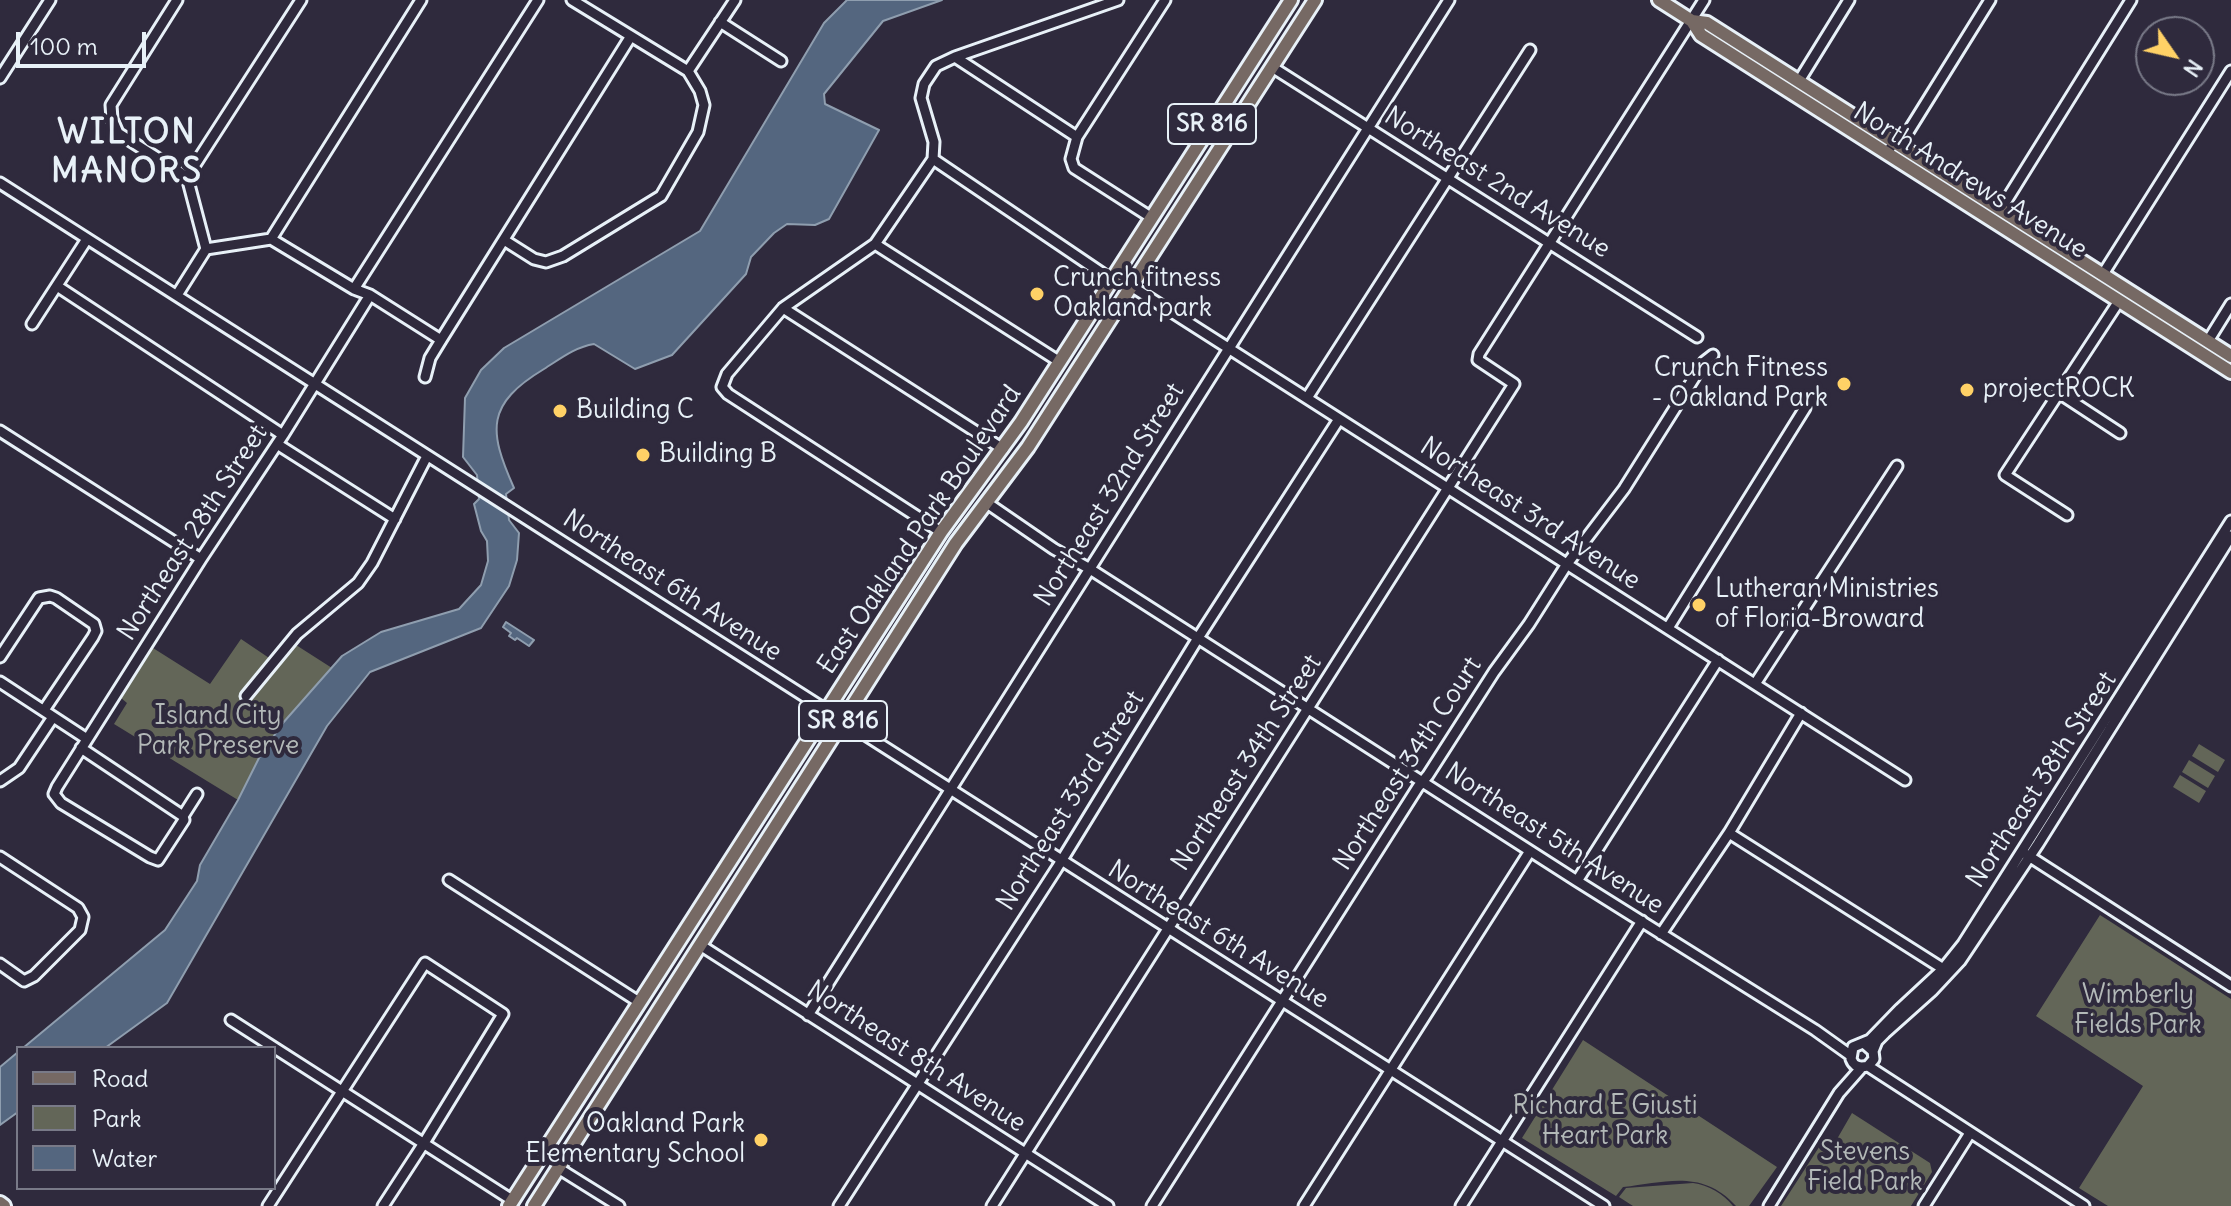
<!DOCTYPE html>
<style>
body{margin:0}
#map{position:relative;width:2231px;height:1206px;overflow:hidden;background:#2f2a3d;font-family:Delius,sans-serif}
canvas{display:block}
.legend{position:absolute;left:16px;top:1046px;width:260px;height:144px;box-sizing:border-box;background:#2f2a3d;border:2px solid #797a88;margin:0;padding:10px 14px;list-style:none;font-size:24px;color:#e8f1f8}
.legend li{display:flex;align-items:center;gap:16px;height:40px}
.legend b{width:40px;border:2px solid #797a88}
.north{position:absolute;left:2135px;top:16px;width:80px;height:80px;box-sizing:border-box;background:#2f2a3d;border:2px solid #797a88;border-radius:50%;rotate:124deg;font-size:22px;font-weight:700;line-height:32px;text-align:center;color:#e8f1f8}
.north::after{content:'';display:block;margin:auto;width:28px;height:36px;background:#ffd166;clip-path:polygon(50% 0,100% 100%,50% 72%,0 100%)}
.scale{position:absolute;left:16px;top:32px;width:130px;height:36px;box-sizing:border-box;border:4px solid #e8f1f8;border-top:0;padding-left:10px;font-size:24px;line-height:28px;white-space:nowrap;color:#e8f1f8;-webkit-text-stroke:6px #2f2a3d;paint-order:stroke}
</style>
<div id="map">
<canvas width="2231" height="1206"></canvas>
<ul class="legend">
<li><b style="height:10px;background:#766964"></b>Road</li>
<li><b style="height:22px;background:#636658"></b>Park</li>
<li><b style="height:22px;background:#54667f"></b>Water</li>
</ul>
<div class="north">N</div>
<div class="scale">100 m</div>
</div>
<script>
const ctx = document.querySelector('canvas').getContext('2d');
ctx.lineJoin = 'round';
function fillPath(path, color) {
  ctx.fillStyle = color;
  ctx.fill(path, 'evenodd');
}
function stroke(path, color, width, dash) {
  ctx.strokeStyle = color;
  ctx.lineWidth = width;
  ctx.lineCap = dash ? 'butt' : 'round';
  ctx.setLineDash(dash || []);
  ctx.stroke(path);
}
function write(font, color, halo, rows, align = 'center') {
  ctx.font = font + ' Delius,sans-serif';
  ctx.lineWidth = 8;
  ctx.setLineDash([]);
  ctx.textBaseline = 'middle';
  ctx.strokeStyle = halo;
  ctx.fillStyle = color;
  for (const [text, x, y, turn = 0] of rows) {
    ctx.save();
    ctx.translate(x, y);
    ctx.rotate((+turn || 0) * Math.PI / 180);
    ctx.textAlign = isNaN(turn) ? turn : align;
    if (halo) ctx.strokeText(text, 0, 0);
    ctx.fillText(text, 0, 0);
    ctx.restore();
  }
}
fillPath(new Path2D(`
 M241,639l37,25 18,-19 36,23 -50,56 -23,34 -21,42 -124,-76 13,-21 -6,-5 32,-50 57,36z
 M2199,744l26,16 -7,12 -26,-16z
 M2189,760l26,16 -7,12 -26,-16z
 M2180,775l26,16 -7,12 -26,-16z
 M2100,915l131,84v207h-123l-29,-18 64,-102 -107,-70z
 M1583,1040l194,127 -28,39h-13c-33,-37 -70,-24 -113,-19l-7,9 -94,-58z
 M1852,1113l78,50 2,9 -21,34h-130l42,-65 10,5z
 M1693,1183c15,2 31,11 40,23h-100l-14,-9 7,-9z`), '#636658');
const water = new Path2D(`
 M847,0h95l-59,21 -59,73 1,10 54,26 -50,89 -14,6 -28,-1 -13,9 -23,24 -5,17 -74,81 -37,14 -41,-25c-19,3 -34,15 -50,25 -58,35 -56,61 -30,119l-8,6 3,26 10,13 -2,27 -8,26 -28,42 -111,44 -43,54 -160,277 -62,45h-82l142,-118 32,-49 3,-16 38,-65 21,-42 23,-34 60,-68 39,-24 78,-23 22,-24 7,-24 -1,-20 -6,-10 -7,-27 5,-5 -2,-24 -14,-18 2,-59 16,-28 23,-22 196,-117 124,-208z
 M506,622l28,18 -5,6 -12,-8 -2,2 -6,-4 2,-3 -8,-6z
 M18,1052v60l-18,13v-58z`);
fillPath(water, '#54667f');
stroke(water, '#8f9eaf', 2);
const minor = new Path2D(`
 M177,0l-66,105 1,14 6,14 69,44 19,72
 M720,22l61,39
 M955,57l122,80
 M1272,67l425,270
 M688,71l47,-71
 M0,78l50,-78
 M1799,81l50,-81
 M1887,153l7,-11 14,-10 82,-132
 M933,159l179,121
 M187,177l114,-177
 M0,183l1604,1023
 M2001,209l130,-209
 M1152,218l-78,-50 -3,-9 6,-22 88,-137
 M271,239l150,-239
 M504,240l30,19 12,3 17,-6 98,-60 37,-64 6,-27 -4,-14 -12,-20 -116,-71
 M875,244l185,118
 M206,249l65,-10 83,50 16,6 71,45
 M2103,274l128,-203
 M57,286l226,149
 M1131,286l774,494
 M354,289l184,-289
 M177,295l29,-46
 M783,308l220,141
 M32,324l55,-85
 M2208,341l23,-37
 M425,377l5,-19 11,-18 190,-304
 M2059,393l61,40
 M1307,398l223,-348
 M0,431l201,128
 M277,444l118,75
 M987,503l67,46 36,20 487,312 238,149 35,25
 M2067,515l-62,-40 114,-174
 M941,532l-213,-138 -6,-7 5,-13 56,-66 92,-64 58,-85 1,-17 -13,-44 3,-14 12,-18 19,-9 163,-57
 M1668,628l137,-220
 M0,657l39,-59 11,-2 6,2 38,26 2,7 -3,6 -49,73
 M0,682l87,57
 M1755,684l142,-218
 M246,696l51,-62 61,-51 14,-20 55,-107
 M81,748l102,68 1,4 -26,40 -8,-3 -89,-54 -7,-9 3,-7 144,-228 82,-124 87,-140
 M0,781l19,-13 34,-51
 M183,816l14,-22
 M1729,833l216,137
 M2024,853l207,133
 M0,857l78,51 5,9 -3,13 -46,46 -10,5 -24,-17
 M449,880l190,122
 M1577,881l141,-221
 M1661,934l68,-101 72,-120
 M700,945l408,261
 M808,1015c214,-339 426,-678 641,-1015
 M231,1020l281,180
 M1865,1044l8,7 1,8 -6,7c-8,2 -14,1 -17,-7l2,-12 17,-7 30,-31 43,-40 20,-25 268,-423
 M1873,1051l4,-10 8,-8 47,-42 28,-30 78,-117 193,-308
 M1868,1066l216,140
 M558,1168l61,38
 M268,1206l157,-243 78,51 -79,129 -41,63
 M839,1206l218,-338 141,-230 141,-219
 M992,1206l522,-822 -36,-24 1,-6 225,-354
 M1152,1206l266,-419 10,-12 66,-103 35,-48 38,-60 57,-75 80,-127 9,-7
 M1304,1206l226,-355
 M1461,1206l181,-285
 M1769,1206l70,-113 23,-26
 M1924,1206l46,-73`);
const major = new Path2D(`
 M1659,0l33,21 15,2 524,333
 M1692,21l9,14 530,337
 M0,1203l4,3
 M509,1206l432,-674 80,-110 270,-422
 M534,1206l422,-663 72,-96 287,-447`);
stroke(minor, '#e8f1f8', 15);
stroke(major, '#e8f1f8', 18);
stroke(minor, '#2f2a3d', 9);
stroke(major, '#766964', 12);
for (const [x, y, r, color] of [
 [1037,294,8,"#ffd166"],
 [1844,384,8,"#ffd166"],
 [1967,390,8,"#ffd166"],
 [560,411,8,"#ffd166"],
 [643,455,8,"#ffd166"],
 [1699,605,8,"#ffd166"],
 [761,1140,8,"#ffd166"]
]) {
  const dot = new Path2D();
  dot.arc(x, y, r, 0, 2 * Math.PI);
  ctx.fillStyle = color;
  ctx.fill(dot);
  stroke(dot, '#2f2a3d', 3);
}
for (const [x, y, w] of [
 [1212,124,88],
 [843,721,88]
]) {
  const box = new Path2D();
  box.roundRect(x - w / 2, y - 20, w, 40, 6);
  ctx.fillStyle = '#2f2a3d';
  ctx.fill(box);
  stroke(box, '#e8f1f8', 2);
}
write('bold 24px', '#e8f1f8', null, [
 ["SR 816",1212,124],
 ["SR 816",843,721]
]);
write('26px', '#e8f1f8', '#2f2a3d', [
 ["North Andrews Avenue",1970,181,32],
 ["Northeast 2nd Avenue",1497,183,32],
 ["Northeast 32nd Street",1110,495,-58],
 ["Northeast 3rd Avenue",1530,514,33],
 ["East Oakland Park Boulevard",920,530,-56],
 ["Northeast 28th Street",193,533,-57],
 ["Northeast 6th Avenue",672,586,33],
 ["Northeast 34th Street",1247,763,-57],
 ["Northeast 34th Court",1408,764,-57],
 ["Northeast 38th Street",2042,780,-57],
 ["Northeast 33rd Street",1071,801,-58],
 ["Northeast 5th Avenue",1554,839,33],
 ["Northeast 6th Avenue",1218,935,32],
 ["Northeast 8th Avenue",916,1057,33]
]);
write('26px', '#e8f1f8', '#2f2a3d', [
 ["Crunch fitness",1053,279],
 ["Oakland park",1053,309],
 ["Crunch Fitness",1828,369,"right"],
 ["- Oakland Park",1828,399,"right"],
 ["projectROCK",1983,390],
 ["Building C",576,411],
 ["Building B",659,455],
 ["Lutheran Ministries",1715,590],
 ["of Floria-Broward",1715,620],
 ["Oakland Park",745,1125,"right"],
 ["Elementary School",745,1155,"right"]
], 'left');
write('26px', '#b3b9b8', '#2f2a3d', [
 ["Island City",218,717],
 ["Park Preserve",218,747],
 ["Wimberly",2138,996],
 ["Fields Park",2138,1026],
 ["Richard E Giusti",1605,1107],
 ["Heart Park",1605,1137],
 ["Stevens",1865,1153],
 ["Field Park",1865,1183]
]);
ctx.letterSpacing = '2px';
write('bold 34px', '#e8f1f8', '#2f2a3d', [
 ["WILTON",127,133],
 ["MANORS",127,172]
]);
ctx.letterSpacing = '0px';
</script>
